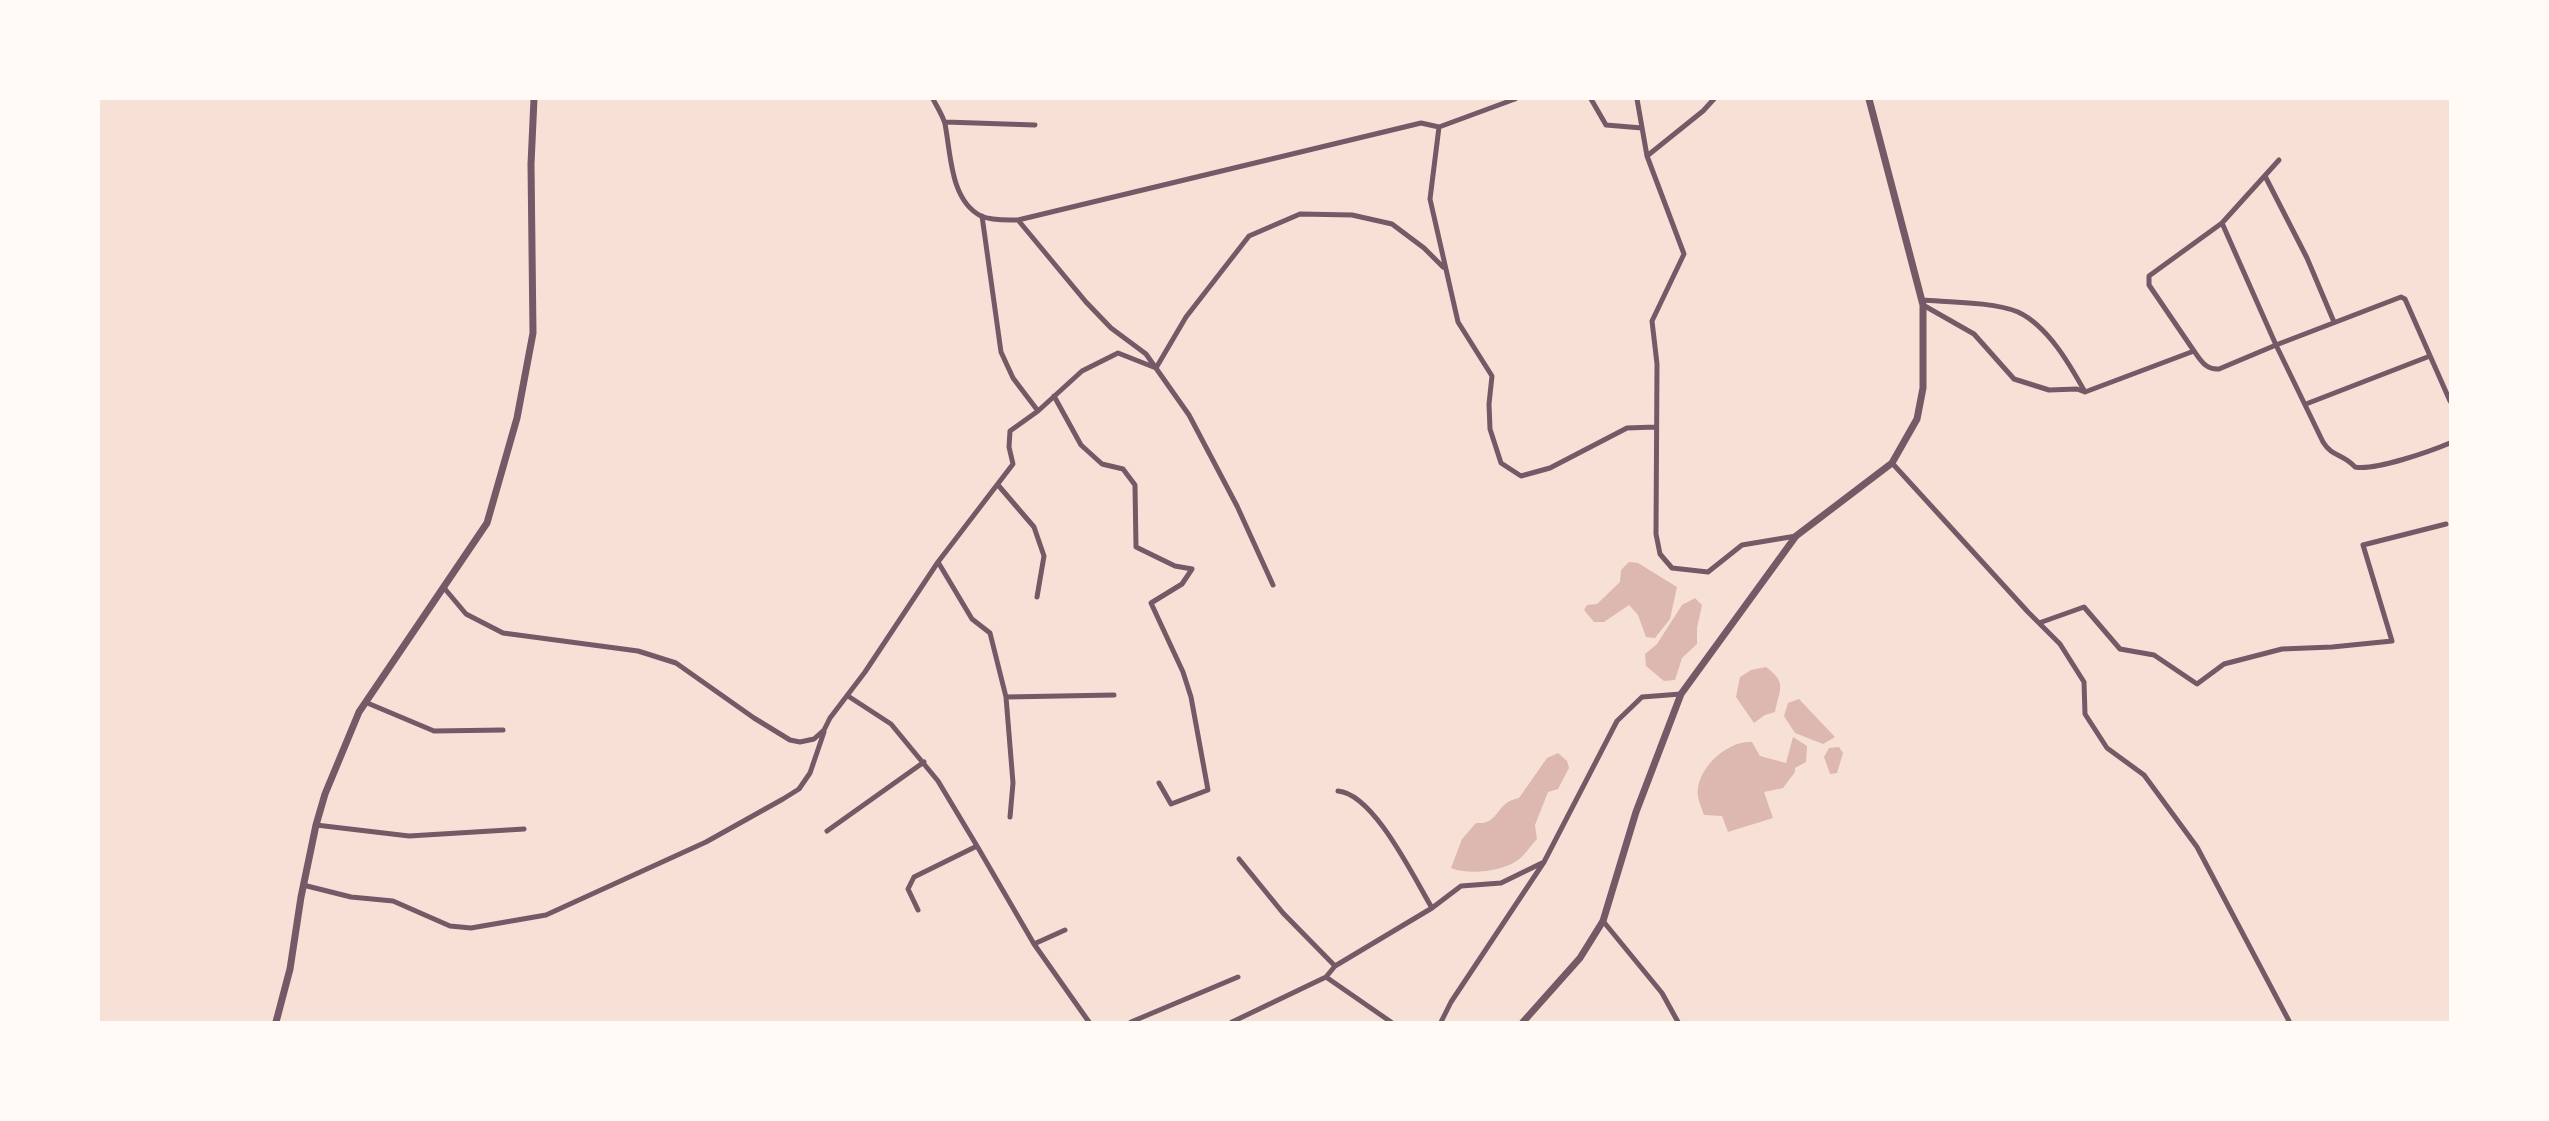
<!DOCTYPE html>
<style>
body{margin:0}
#map{position:relative;width:2549px;height:1121px;overflow:hidden;background:#f7e1d7;font-family:"Noto Sans",sans-serif}
canvas{display:block}
.frame{position:absolute;inset:0;border:100px solid #fffaf5;pointer-events:none}
</style>
<div id="map">
<canvas width="2549" height="1121"></canvas>
<div class="frame"></div>
</div>
<script>
const ctx = document.querySelector('canvas').getContext('2d');
ctx.lineJoin = 'round';
function fillPath(path, color) {
  ctx.fillStyle = color;
  ctx.fill(path, 'evenodd');
}
function stroke(path, color, width, dash) {
  ctx.strokeStyle = color;
  ctx.lineWidth = width;
  ctx.lineCap = dash ? 'butt' : 'round';
  ctx.setLineDash(dash || []);
  ctx.stroke(path);
}
fillPath(new Path2D(`
 M1629,562l9,1 39,24 -7,32 -15,19 -9,-1 -8,-22 -9,-10 -25,17h-10l-10,-12 3,-5 10,-1 23,-22 1,-12z
 M1695,598l7,7 -5,23v16l-15,14 -7,22 -11,1 -18,-15 -1,-12 12,-10 25,-39z
 M1766,667c22,16 13,23 9,45l-10,3 -11,8 -18,-26 4,-20 11,-7z
 M1799,699l36,38 -12,7 -28,-11 -11,-17 4,-13z
 M1793,737l14,9 -1,16 -11,6v4l-12,16 -19,4 9,26 -45,14 -6,-16 -18,-1c-2,-6 -5,-12 -6,-18 -4,-27 29,-57 54,-55l8,14 26,7z
 M1839,747l4,6 -6,20 -7,1 -6,-17 5,-9z
 M1558,753l9,8 2,7 -11,21 -10,3 -13,33 2,14c-6,6 -12,16 -19,21 -16,12 -50,15 -67,8l11,-29 14,-16c24,2 19,-21 43,-25l28,-40z`), '#dcb8b0');
stroke(new Path2D(`
 M933,99c4,8 10,17 12,25 6,30 5,76 36,92 11,5 26,4 37,4l68,82 25,26 35,26 43,61 48,91 36,79
 M1591,99l15,26 36,3
 M1637,99l10,57 37,98 -32,67 5,43 -1,170 4,20 12,14 36,4 34,-27 54,-9
 M945,122l90,3
 M1439,127l76,-28
 M1647,156l56,-45 11,-12
 M2265,176l42,82 27,64
 M1018,220l403,-97 18,4 -9,72 28,123 34,54 -3,28 1,25 11,34 20,13 29,-8 77,-40 28,-1
 M2222,223l54,122 125,-48 4,2 45,102
 M1922,300c26,2 73,2 96,12 30,14 52,53 67,80
 M1923,305l51,29 40,45 35,11 28,-1 8,3 109,-41c7,10 12,19 25,18l57,-24 47,97c9,15 21,12 32,25 20,4 76,-16 95,-24
 M2194,351l-45,-66v-9l73,-53 57,-63
 M1054,396l27,49 21,19 21,5 12,16 1,62 39,19 17,3 -10,15 -31,19 32,69 8,25 17,93 -37,14 -12,-21
 M2306,404l124,-48
 M1038,411l44,-40 36,-18 38,15 30,-51 63,-81 51,-22 52,1 40,9 32,24 19,19
 M1892,463l136,149 32,32 24,38 1,32 22,34 37,27 53,72 92,174
 M998,485l36,42 10,29 -7,41
 M938,562l34,57 18,14 16,64 7,86 -3,34
 M445,589l21,25 37,19 135,18 38,12 78,55 36,22 10,2 14,-3 10,-9 6,-12 35,-46 73,-110 75,-98 -4,-17 1,-16 28,-20 -25,-33 -12,-26 -19,-136
 M2039,623l45,-16 36,42 34,6 43,29 27,-20 58,-15 50,-2 60,-6 -29,-96 83,-21
 M848,696l43,28 47,57 39,65 -63,31 -6,12 10,21
 M1006,697l108,-2
 M365,702l69,29 69,-1
 M1338,791c36,3 76,87 94,117
 M316,825l93,11 115,-7
 M827,831l97,-69
 M977,846l57,98 31,-14
 M303,885l48,12 42,4 57,25 21,2 75,-13 160,-73 77,-43 16,-10 11,-16 14,-41
 M1603,921l59,72 16,29
 M1034,944l55,78
 M1335,966l97,-58 29,-22 40,-3 41,-20
 M1326,977l65,45
 M1131,1022l107,-45
 M1232,1022l94,-45 9,-11 -52,-53 -44,-54
 M1441,1022l10,-20 93,-140 73,-141 25,-24 39,-3`), '#755966', 5);
stroke(new Path2D(`
 M276,1022l14,-53 11,-72 15,-72 9,-31 34,-82 128,-189 30,-105 16,-85 -2,-169 3,-65
 M1523,1022l57,-64 23,-37 33,-109 45,-118 115,-158 96,-73 25,-44 6,-31v-83l-54,-206`), '#755966', 7);
</script>
